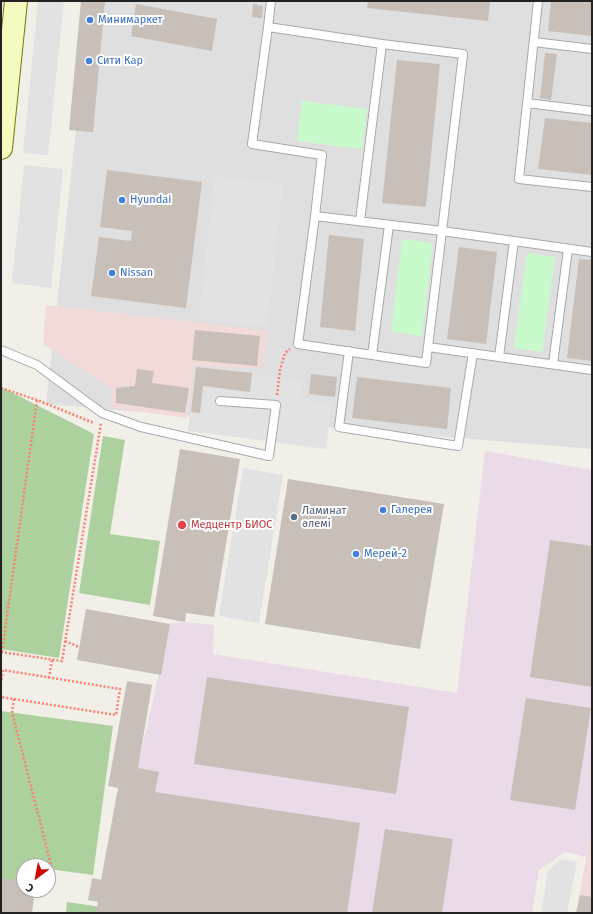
<!DOCTYPE html>
<meta charset="utf-8">
<style>
body{margin:0}
#map{position:relative;width:593px;height:914px;overflow:hidden;background:#f2efe9;font-family:"Fira Sans",sans-serif}
canvas{display:block}
.frame{position:absolute;inset:0;border:2px solid #222;pointer-events:none}
.north{position:absolute;left:16px;top:858px;width:40px;height:40px;box-sizing:border-box;background:#fff;border:1px solid #a7a7a7;border-radius:50%;rotate:212deg;font-size:11px;font-weight:700;line-height:16px;text-align:center;color:#222}
.north::after{content:'';display:block;margin:auto;width:14px;height:18px;background:#d40000;clip-path:polygon(50% 0,100% 100%,50% 72%,0 100%)}
</style>
<div id="map">
<canvas width="593" height="914"></canvas>
<div class="frame"></div>
<div class="north">С</div>
</div>
<script>
const ctx = document.querySelector('canvas').getContext('2d');
ctx.lineJoin = 'round';
function fillPath(path, color) {
  ctx.fillStyle = color;
  ctx.fill(path, 'evenodd');
}
function stroke(path, color, width, dash) {
  ctx.strokeStyle = color;
  ctx.lineWidth = width;
  ctx.lineCap = dash ? 'butt' : 'round';
  ctx.setLineDash(dash || []);
  ctx.stroke(path);
}
function write(font, color, halo, rows, align = 'center') {
  ctx.font = font + ' "Fira Sans",sans-serif';
  ctx.lineWidth = 4;
  ctx.setLineDash([]);
  ctx.textBaseline = 'middle';
  ctx.strokeStyle = halo;
  ctx.fillStyle = color;
  for (const [text, x, y, turn = 0] of rows) {
    ctx.save();
    ctx.translate(x, y);
    ctx.rotate((+turn || 0) * Math.PI / 180);
    ctx.textAlign = isNaN(turn) ? turn : align;
    if (halo) ctx.strokeText(text, 0, 0);
    ctx.fillText(text, 0, 0);
    ctx.restore();
  }
}
fillPath(new Path2D(`
 M90,1h502v448l-546,-45z`), '#e0dfdf');
fillPath(new Path2D(`
 M46,305l223,26 -8,38 -67,-4 -7,53 -75,-10 -1,-20 -68,-44z
 M592,828v85h-16z`), '#f2dad9');
fillPath(new Path2D(`
 M485,451l107,19v358l-5,29 -22,-5 -26,18 -7,43h-418l19,-124 37,-165 15,-2 29,3 -1,29 244,39z`), '#ebdbe8');
fillPath(new Path2D(`
 M1,387l93,47 -35,224 -58,-9z
 M103,436l22,4 -15,94 50,7 -10,64 -71,-12z
 M1,711l112,15 -20,149 -45,-6v-3h-24v24l-23,23z
 M67,902l41,6 -1,5h-41z`), '#add19e');
fillPath(new Path2D(`
 M302,101l65,8 -5,40 -65,-8z
 M402,239l31,4 -11,93 -31,-4z
 M527,253l28,4 -13,95 -28,-4z`), '#c8facc');
fillPath(new Path2D(`
 M38,1h26l-16,154 -25,-2z
 M24,165l39,4 -12,119 -39,-5z
 M215,176l68,8 -16,143 -68,-8z
 M196,367l107,14 -3,19 32,4 -6,45 -138,-18z
 M243,468l40,7 -24,148 -40,-7z
 M562,859l15,3 -10,51h-26l7,-42z`), '#e2e2e2');
fillPath(new Path2D(`
 M81,1h24l-12,131 -24,-2z
 M368,1h122l-2,20 -121,-13z
 M551,1h41v35l-44,-5z
 M136,4l81,15 -5,32 -81,-15z
 M253,4l10,2 -1,12 -10,-1z
 M545,53l12,1 -6,46 -11,-2z
 M397,60l43,4 -14,143 -44,-4z
 M545,118l47,5v52l-54,-6z
 M107,170l95,12 -16,126 -95,-12 8,-59 32,4 1,-10 -32,-4z
 M329,235l35,4 -9,92 -35,-4z
 M459,247l38,5 -11,92 -39,-5z
 M579,259l13,1v101l-25,-3z
 M195,330l65,6 -3,30 -65,-6z
 M196,367l56,6 -2,19 -47,-6 -3,27 -9,-1z
 M137,369l17,2 -2,12 37,5 -4,25 -69,-10v-15l19,-2z
 M311,374l26,3 -2,20 -26,-3z
 M357,377l94,11 -4,41 -95,-11z
 M180,449l60,10 -26,158 -28,-4 -1,9 -32,-6z
 M288,479l156,25 -24,145 -155,-25z
 M550,540l42,6v141l-62,-10z
 M86,609l84,15 -9,51 -84,-15z
 M207,677l202,30 -13,87 -202,-30z
 M127,681l25,4 -14,83 21,4 -4,20 205,31 -13,90h-251l2,-11 -10,-2 4,-22 9,2 17,-92 -10,-2z
 M526,698l65,10 -16,102 -65,-10z
 M385,829l68,10 -11,74h-70z
 M1,878l23,3v9h11l-3,23h-31z
 M580,895l12,2v16h-16z`), '#c7bfb8');
const service = new Path2D(`
 M538,1l-19,178 73,8
 M268,27l3,-26
 M534,42l58,7
 M527,103l65,8
 M315,216l127,15 -16,132 -128,-19z
 M315,216l7,-61 -70,-11 16,-117 114,17
 M360,221l22,-177 81,10 -21,177 72,10
 M592,252l-78,-11 -15,116 93,13
 M428,347l71,10
 M1,350l36,15 65,48 39,14 128,29 7,-51 -56,-4
 M349,351l-10,76 119,19 15,-93
 M372,355l17,-130
 M553,364l15,-115`);
const secondary = new Path2D(`
 M1,148l15,-147`);
stroke(service, '#a9a9a9', 10);
stroke(secondary, '#707d05', 24);
stroke(new Path2D(`
 M1,388l36,12 57,23
 M277,395l3,-25 5,-17 5,-4
 M65,641l14,6
 M1,652l61,9 39,-238
 M2,652l35,-252
 M49,678l3,-18
 M1,684l2,-14 117,19 -4,26 -115,-18
 M14,699l-2,13 40,157 1,16`), '#fa8072', 2.5, [2, 2]);
stroke(service, '#fff', 8);
stroke(secondary, '#f7fabf', 22);
for (const [x, y, r, color] of [
 [90,20,4,"#3f7fe0"],
 [89,61,4,"#3f7fe0"],
 [122,200,4,"#3f7fe0"],
 [112,273,4,"#3f7fe0"],
 [383,510,4,"#3f7fe0"],
 [294,517,4,"#5c6f8a"],
 [182,525,5,"#e0444e"],
 [356,554,4,"#3f7fe0"]
]) {
  const dot = new Path2D();
  dot.arc(x, y, r, 0, 2 * Math.PI);
  ctx.fillStyle = color;
  ctx.fill(dot);
  stroke(dot, '#fff', 1.5);
}
write('11px', '#366cbe', '#fff', [
 ["Минимаркет",98,20],
 ["Сити Кар",97,61],
 ["Hyundai",130,200],
 ["Nissan",120,273],
 ["Галерея",391,510],
 ["Мерей-2",364,554]
], 'left');
write('11px', '#4e5e75', '#fff', [
 ["Ламинат",302,511],
 ["әлемі",302,524]
], 'left');
write('11px', '#be3a42', '#fff', [
 ["Медцентр БИОС",191,525]
], 'left');
</script>
